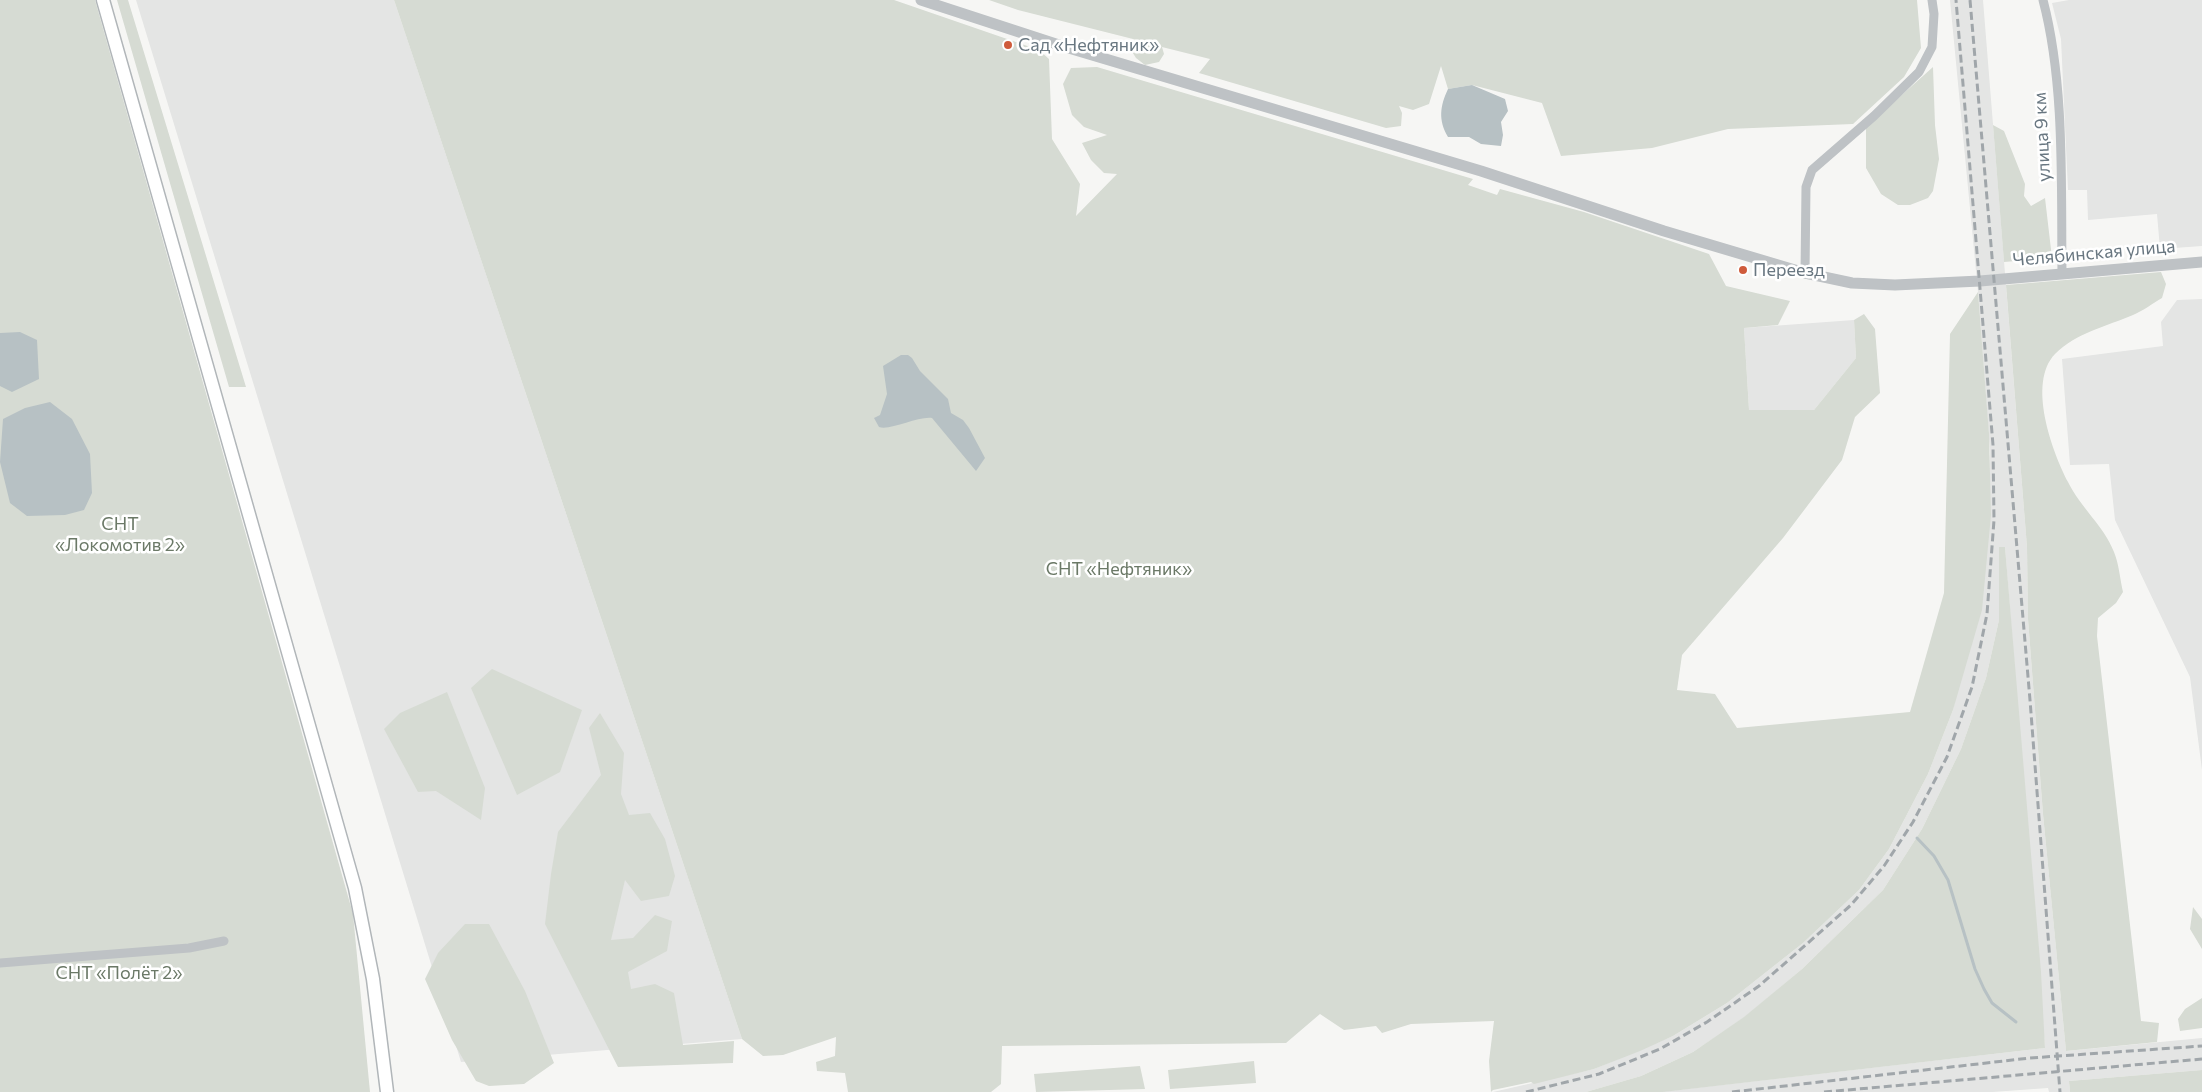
<!DOCTYPE html>
<meta charset="utf-8">
<style>
body{margin:0}
canvas{display:block;background:#f6f6f4}
</style>
<canvas width="2202" height="1092"></canvas>
<script>
const ctx = document.querySelector('canvas').getContext('2d');
ctx.lineJoin = 'round';
function fillPath(path, color) {
  ctx.fillStyle = color;
  ctx.fill(path, 'evenodd');
}
function stroke(path, color, width, dash) {
  ctx.strokeStyle = color;
  ctx.lineWidth = width;
  ctx.lineCap = dash ? 'butt' : 'round';
  ctx.setLineDash(dash || []);
  ctx.stroke(path);
}
function write(font, color, halo, rows, align = 'center') {
  ctx.font = font + ' Commissioner,sans-serif';
  ctx.lineWidth = 5;
  ctx.setLineDash([]);
  ctx.textBaseline = 'middle';
  ctx.strokeStyle = halo;
  ctx.fillStyle = color;
  for (const [text, x, y, turn = 0] of rows) {
    ctx.save();
    ctx.translate(x, y);
    ctx.rotate((+turn || 0) * Math.PI / 180);
    ctx.textAlign = isNaN(turn) ? turn : align;
    if (halo) ctx.strokeText(text, 0, 0);
    ctx.fillText(text, 0, 0);
    ctx.restore();
  }
}
fillPath(new Path2D(`
 M136,0h258l348,1039 -281,23z
 M1950,0h33l44,547 1,72 15,195 23,237 136,-13v32l-133,11 1,11h-21l-1,-4 -56,4h-332l385,-44 -40,-501 -6,1v72l-13,58 -25,71 -39,80 -39,61 -81,79 -57,48 -52,35 -52,24 -55,16h-93l101,-23 79,-33 54,-33 76,-60 56,-53 30,-41 39,-75 25,-64 35,-170 2,-88 -12,-160z
 M2069,0h133v246l-42,3 -3,-35 -69,6 -1,-30h-19l-7,-151 -9,-36z
 M2202,299v471l-12,-93 -75,-157 -6,-56 -39,1 -8,-106 101,-13 -2,-24 16,-22z
 M1854,320l2,38 -42,52h-65l-5,-82z`), '#e4e5e4');
fillPath(new Path2D(`
 M0,0h95l258,914 17,178h-370z
 M117,0h11l118,387h-17z
 M394,0h500l145,50 10,9 3,80 28,45 -4,32 41,-42 -13,-1 -13,-13 -9,-17 25,-8 -23,-8 -12,-12 -9,-31 8,-16 26,-1 376,112 -5,6 29,10 3,-6 84,23 125,42 17,32 64,15 -12,24 -34,3 5,82h65l42,-52 -2,-38 10,-6 11,15 5,64 -25,24 -13,43 -59,78 -101,117 -5,35 38,4 22,34 173,-16 34,-119 6,-259 28,-42 11,142 2,81 -9,95 -29,100 -25,64 -39,75 -30,41 -56,53 -76,60 -54,33 -33,15 -46,18 -60,15 -3,-2 -38,8 -2,2 -2,-31 5,-40 -83,3 -29,9 -6,-7 -32,4 -24,-16 -34,29 -284,3 -1,38 -10,8h-143l-3,-19 -28,-2 -1,-9 19,-6 1,-19 -53,18 -20,1 -21,-17z
 M989,0h928l4,48 -17,29 -51,47 -125,5 -76,19 -91,8 -19,-53 -70,-18 -24,4 -7,-23 -12,38 -16,6 -14,-4 3,7 -1,13 -15,2 -187,-55 11,-14 -48,-12 2,7 -5,8 -14,3 -9,-7 -5,-8 6,-10 -119,-30z
 M1933,67l2,58 4,34 -6,32 -5,7 -18,7h-12l-17,-11 -15,-26v-41z
 M1993,125l11,6 21,53 -1,12 7,10 14,-8 7,60 -48,4z
 M2161,272l5,12 -4,14c-9,5 -19,13 -29,17 -26,11 -57,18 -78,39 -28,29 -3,97 13,128 12,25 36,44 46,70 5,12 6,27 9,40l-7,11 -18,15 -1,18 44,385 18,2 -2,19 -91,9 -23,-237 -15,-195 -1,-72 -21,-262z
 M1999,547h6l36,425 4,76 -382,44h-77l55,-16 52,-24 51,-35 58,-48 81,-79 39,-61 39,-80 25,-71 13,-58z
 M492,669l90,41 -22,62 -43,23 -46,-107z
 M447,692l38,96 -4,32 -45,-29 -18,1 -34,-63 16,-16z
 M600,713l24,40 -3,41 8,21 21,-2 15,26 10,37 -6,20 -28,5 -16,-21 -14,60 22,-2 22,-23 17,6 -5,30 -39,21 3,17 24,-5 19,9 9,52 51,-4 -1,22 -115,4 -73,-143 6,-50 7,-42 43,-57 -12,-47z
 M2193,907l9,12v30l-12,-20z
 M465,924h24l36,67 29,72 -30,21 -35,2 -13,-5 -24,-41 -27,-61 13,-26z
 M2202,998v30l-22,3 -2,-12 7,-10z
 M1254,1061l2,22 -86,6 -2,-19z
 M1140,1066l5,23 -109,3 -2,-18z
 M2202,1070v22h-132l-1,-11z`), '#d6dbd3');
fillPath(new Path2D(`
 M1472,85l33,14 3,12 -7,11 2,13 -2,11 -20,-2 -12,-7h-21c-10,-17 -8,-31 0,-48z
 M20,332l17,8 2,39 -27,13 -12,-6v-53z
 M901,355h7l4,3 8,13 28,28 3,14 12,7 6,8 16,30 -9,13 -44,-53c-14,-2 -42,13 -53,9l-5,-9 6,-3 7,-21 -4,-28z
 M50,402l22,17 18,35 2,39 -8,17 -19,5 -38,1 -17,-13 -10,-41 3,-43 22,-11z`), '#b7c1c4');
stroke(new Path2D(`
 M1917,838l17,18 14,24 27,89 9,20 8,14 24,19`), '#b7c1c4', 3);
const secondary = new Path2D(`
 M103,0l252,888 18,91 14,113`);
stroke(secondary, '#b1b6b9', 15);
stroke(new Path2D(`
 M2043,0c22,83 18,186 19,273
 M1805,273l1,-86 6,-17 62,-54 45,-44 13,-25 2,-33 -2,-14
 M0,963l189,-15 35,-7`), '#bec2c5', 9);
stroke(new Path2D(`
 M921,0l141,46 419,125 183,60 141,42 47,10 43,2 85,-4 222,-19`), '#bec2c5', 11);
stroke(secondary, '#fff', 12);
stroke(new Path2D(`
 M1970,0l60,700 30,392
 M1526,1092l73,-18 61,-25 47,-27 52,-36 92,-81 33,-39 29,-44 34,-65 25,-70 15,-73 7,-94 -1,-75 -37,-445
 M1732,1092l298,-34 172,-12
 M1824,1092l378,-33`), '#a0a6aa', 3, [8, 4]);
for (const [x, y, r, color] of [
 [1008,45,5,"#cf5b3b"],
 [1743,270,5,"#cf5b3b"]
]) {
  const dot = new Path2D();
  dot.arc(x, y, r, 0, 2 * Math.PI);
  ctx.fillStyle = color;
  ctx.fill(dot);
  stroke(dot, '#fff', 2);
}
write('18px', '#697781', '#fff', [
 ["Сад «Нефтяник»",1018,45],
 ["Переезд",1753,270]
], 'left');
write('18px', '#697781', '#fff', [
 ["улица 9 км",2042,137,-93],
 ["Челябинская улица",2094,253,-5]
]);
write('18px', '#6b7967', '#fff', [
 ["СНТ",120,524],
 ["«Локомотив 2»",120,545],
 ["СНТ «Нефтяник»",1119,569],
 ["СНТ «Полёт 2»",119,973]
]);
</script>
